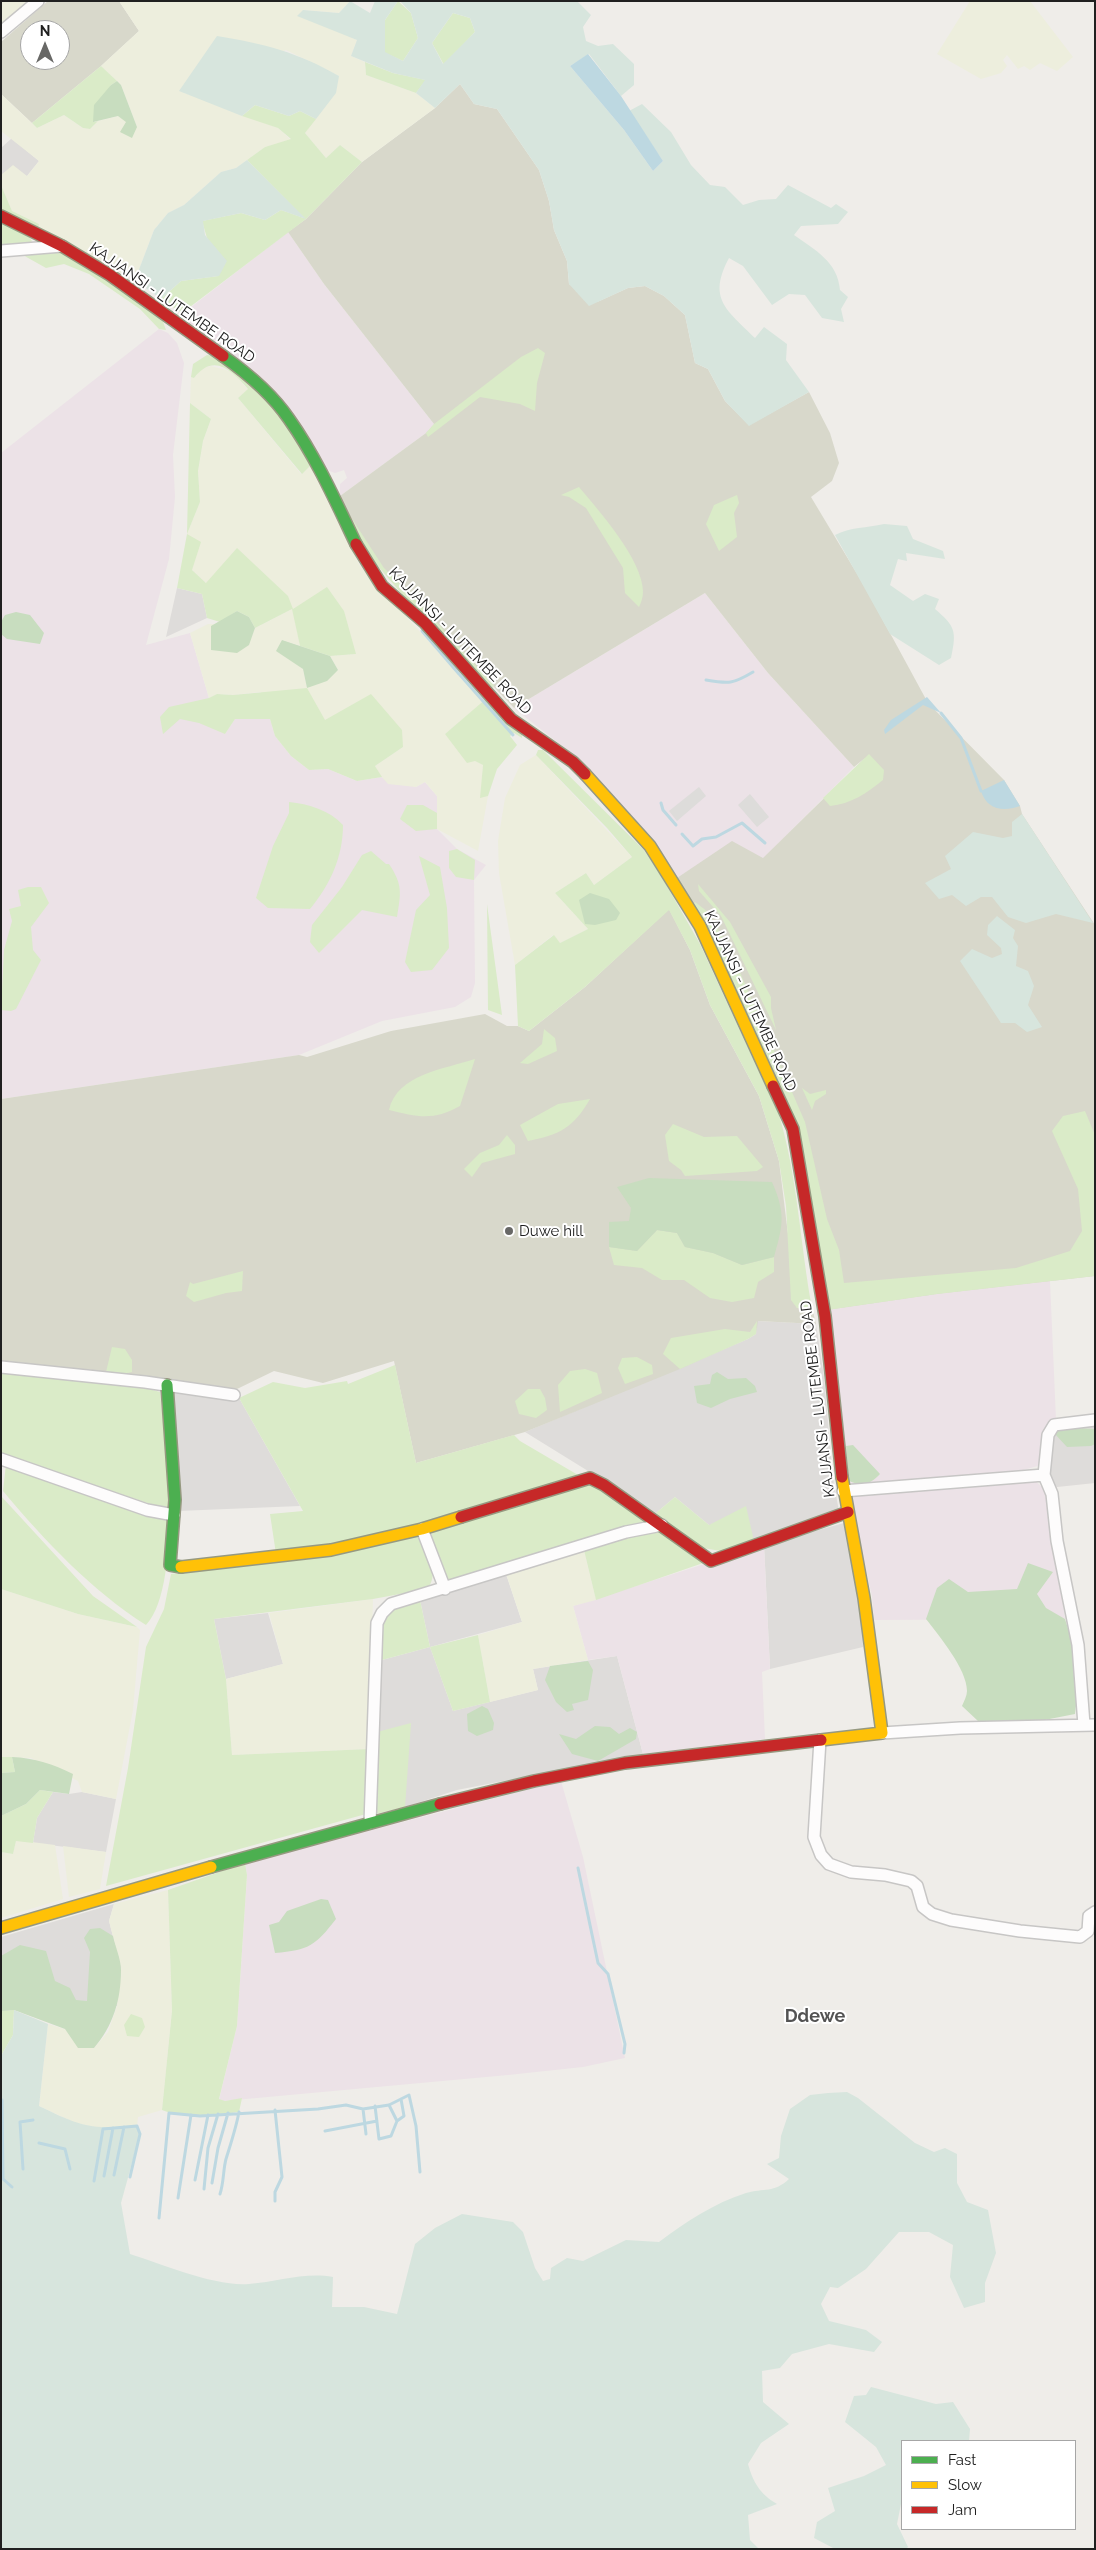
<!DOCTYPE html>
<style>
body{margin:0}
#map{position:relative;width:1096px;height:2550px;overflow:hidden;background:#efede9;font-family:Raleway,sans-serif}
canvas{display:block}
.frame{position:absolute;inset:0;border:2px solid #202020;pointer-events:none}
.legend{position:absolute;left:901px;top:2440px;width:175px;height:90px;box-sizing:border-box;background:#fff;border:1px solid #a6a6a6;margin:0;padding:6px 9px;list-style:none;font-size:15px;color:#202020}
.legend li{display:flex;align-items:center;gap:10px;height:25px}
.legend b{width:25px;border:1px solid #a6a6a6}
.north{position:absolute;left:20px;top:20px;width:50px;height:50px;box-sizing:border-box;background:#fff;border:1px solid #a6a6a6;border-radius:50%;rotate:0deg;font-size:14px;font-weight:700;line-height:20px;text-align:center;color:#202020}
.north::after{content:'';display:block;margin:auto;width:18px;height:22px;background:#686866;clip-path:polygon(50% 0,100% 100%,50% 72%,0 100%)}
</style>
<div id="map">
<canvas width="1096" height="2550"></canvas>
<div class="frame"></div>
<ul class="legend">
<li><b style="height:6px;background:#4caf50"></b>Fast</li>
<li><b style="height:6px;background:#ffc107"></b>Slow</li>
<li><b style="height:6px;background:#c62828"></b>Jam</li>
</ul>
<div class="north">N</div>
</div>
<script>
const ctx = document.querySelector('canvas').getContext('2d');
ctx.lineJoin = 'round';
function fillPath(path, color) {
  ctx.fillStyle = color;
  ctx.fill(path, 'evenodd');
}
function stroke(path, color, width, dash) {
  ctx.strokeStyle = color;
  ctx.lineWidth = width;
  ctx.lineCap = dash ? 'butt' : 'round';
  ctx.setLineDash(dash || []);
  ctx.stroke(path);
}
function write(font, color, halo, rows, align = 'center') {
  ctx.font = font + ' Raleway,sans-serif';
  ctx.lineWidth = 4;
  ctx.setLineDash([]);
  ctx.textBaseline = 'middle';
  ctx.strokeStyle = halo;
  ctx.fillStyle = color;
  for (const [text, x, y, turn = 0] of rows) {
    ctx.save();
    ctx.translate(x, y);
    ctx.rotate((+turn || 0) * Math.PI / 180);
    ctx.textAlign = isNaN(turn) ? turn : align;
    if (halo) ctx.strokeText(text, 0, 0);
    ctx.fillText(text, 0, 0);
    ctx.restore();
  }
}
fillPath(new Path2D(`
 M12,138l27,23 -12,15 -26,-1v-27z
 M177,588l25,6 5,24 -41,19z
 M757,1321l59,3 8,53 9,102 6,32 -85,30 -45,-16 -34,-28 -19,16 -131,-81 223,-93 8,-5z
 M173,1391l66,7 61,108 -122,5z
 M1095,1423v60l-38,4 -9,-7 2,-32 5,-14z
 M844,1523l18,73 1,51 -93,22 -6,-124z
 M506,1574l16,48 -92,25 23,64 85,-21 -5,-21 84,-13 26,98 -186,36 -52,17 -28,-75 5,-72 48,-13 -10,-47z
 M268,1613l15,51 -57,15 -12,-60z
 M53,1792l16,2 13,-2 34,7 -10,53 -73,-9 4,-25z
 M114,1904l-5,17 12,46 -4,39 -116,5v-74z`), '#dedcda');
fillPath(new Path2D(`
 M288,232l36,52 110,140 -8,9 -86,63v-12l7,-6 -3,-8 -9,3 -11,-4 -32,-53 -115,-98z
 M159,329l9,4 9,10 7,20 -11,92 2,42 -6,62 -23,86 44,-12 19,65 16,36 10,-15h35l5,17 16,20 18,14 19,-1 29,12 25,-4 34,10 9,-5 12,14v33l20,20 29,16 -12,15 1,103 -4,14 -16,10 -73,14 -83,34 -298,44v-646z
 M705,593l63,80 86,94 -91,92 -86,19 -91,-113 -72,-57z
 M1050,1281l6,139 -15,45 -28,8 -163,12 -23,-175 110,-16z
 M1034,1480l14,12 17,127 -191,1 -2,-24 -24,-102z
 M764,1545l6,124 -8,3 3,67 -122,15 -26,-98 -29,4 -15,-54z
 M561,1781l22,76 42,201 -42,9 -75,8 -284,26 -5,-1 18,-74 10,-151 -2,-12z`), '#ece2e7');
fillPath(new Path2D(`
 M699,787l7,9 -29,25 -8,-10z
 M750,794l19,23 -12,10 -19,-22z`), '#dddcda');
fillPath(new Path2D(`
 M48,1h71l20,30 -38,35 -69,57 -31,-29v-52zM30,30h30v30h-30z
 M460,84l14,20 23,5 42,61 10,31 5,29 13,31 2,23 28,18 31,-14 17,-2 19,10 21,19 10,48 13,6 17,32 24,24 60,-33 21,41 9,30 -7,18 -21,16 54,90 63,116 76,77 16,26 2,8 73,111v351l-158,18 -110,16 -26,-172 -124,-260 55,-37 31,17 102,-100 -11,9 -86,-94 -63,-80 -191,115 -144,-151 -30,-61 86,-63 8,-9 -110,-140 -36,-52 18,-13 56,-57 73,-54z
 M669,909l21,41 20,55 49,91 20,65 18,147h15l4,16 -58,-3 -2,13 -76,35 -155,63 -109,31 -22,-102 -71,22 -49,-12 -37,18 -145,-19 -91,-8v-263l298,-44 8,2 84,-26 94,-17 22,12h11l11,5 56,-44z`), '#d8d8cb');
fillPath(new Path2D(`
 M1,1h28l-28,25z
 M119,1h231l-11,12 -36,-3 54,30 -6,16 14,6 1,13 50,18 19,15 -73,54 -22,-17 -14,13 -21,-25 34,-57 -53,-26 -106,41 98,37 13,12 -26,7 -29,21 -15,4 -37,33 -16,8 -14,17 -19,50 -97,-51 1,-5 -27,-13 -11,-26v-10l12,-10 14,11 12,-15 -38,-30v-37l36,34 27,-13 19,13 7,1 8,-8 20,-5 19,11 -16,-42 -20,-19 38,-35z
 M970,1h60l43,56 -16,14 -17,-8 -10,7 -6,-4 -6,3 -11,-14 -4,5 4,6 -6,7 -20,6 -44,-25z
 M211,366l22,6 15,18 -10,8 63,76 9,-8 50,100 124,136 -39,32 30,27 8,4 -2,32 7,-1 -10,55 -41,-22v-33l-12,-14 -9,5 -28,-3 -8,-9 -5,-9 28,-19 -78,-27 -65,-28 -27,3 -16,-1 -8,4 -19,-65 18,-9h8l10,10 25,4 4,-10 37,-19 -86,-26 -14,-13 -5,-36 13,-32 -2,-31 5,-30 8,-22 -21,-16 1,-26 3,1 8,-10zM293,609l63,45 -26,2 8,14 -31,18 -4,-19 -21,-29 18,6z
 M536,755l96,102 -38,28 -8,-12 -31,20 33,36 -28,14 -7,-8 -38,30 -16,-92 -1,-32 7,-43 15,-33z
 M584,1550l12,50 -23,6 15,54 -55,9 5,21 -48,12 -12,-67 44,-13 -16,-48z
 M1,1589l77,25 59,13 3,3 -7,80 -17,89 -34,-7 -4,-11 -47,-23 -30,-1z
 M373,1599l-4,150 -137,6 -6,-76 57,-15 -14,-51z
 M16,1840l39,5 8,54 -62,19v-66l12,2z
 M63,1846l43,6 -6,37 -31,8z
 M168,1890l4,121 -10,99 -24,7 -1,9 -34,3 -28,-6 -36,-17 9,-82 17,5 29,19 14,-16 9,-26 4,-38 -12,-47 5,-17z`), '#edeedd');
fillPath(new Path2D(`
 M398,1l13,12 7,25 -15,23 -18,-8v-33z
 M453,13l17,5 5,14 -31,33 -12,-22z
 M365,62l28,11 33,7 -10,13 -50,-18z
 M101,66l16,15 -6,4 -17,37 4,-1 -8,8 -7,-1 -19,-13 -27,13 -5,-5z
 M255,105l34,11 11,-5 16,8 -11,14 21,25 14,-13 22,17 -56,57 -124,94 -21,-14 20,-18 37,-5 -16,-55 39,-8 24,7 16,-10 23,8 -57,-58 18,-13 26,-8 -13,-11 -36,-12z
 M1,185l11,26 27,13 -1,5 -37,-16z
 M1,222l26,12 5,7 -5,5h-26z
 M59,250l46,26 57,43 4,11 -7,-1 -19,-20 -51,-35 -25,-10 -18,4 -25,-14z
 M538,348l7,5 -8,30 -2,28 -15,-7 -40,-7 -52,40 -2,-4 8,-9 87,-67z
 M207,355c26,2 70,55 85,77 8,10 13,23 18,34l-8,8 -64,-76 10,-9c-16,-18 -34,-37 -54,-11l-3,-1 2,-13z
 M190,403l21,16 -8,22 -5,30 2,31 -13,32 14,8 -9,28 14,13 31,-35 51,48 5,13 34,-22 17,24 12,43 -26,2 -30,-10 -8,-37 -37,19 -6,-11 -12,-6 -17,11 -13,-4 -5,-24 -25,-6 10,-54z
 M579,487c20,24 64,73 64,105 0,5 -2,11 -4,15l-14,-14 -2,-25 -37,-60 -17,-11 -8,-2z
 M737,495l2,8 -5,10 3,24 -18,14 -13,-27 8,-19z
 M345,508l39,60 35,35 75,82 -1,3 -86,-88 -37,-43z
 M307,688l18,32 46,-26 31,36 1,17 -28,19 7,11 -25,4 -29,-12 -19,1 -18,-14 -16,-20 -5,-17h-35l-10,15 -26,-11 -19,-4 -17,15 -3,-17 9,-10 40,-9 8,-4 16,1z
 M487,698l35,36v4l-8,-5 -4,3 7,9 -20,24 -9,27 -8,2 3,-33 -8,-4 -8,2 -22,-29z
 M538,750h5l100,99 16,23 41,72 79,171c19,63 21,129 33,193h-15l-6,-8 -5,-94 -7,-45 -20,-65 -49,-91 -20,-55 -21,-40 -84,77 -56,44 -11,-5 -3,-61 39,-30 6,8 28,-14 -33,-36 31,-20 8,12 38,-28 -25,-29 -71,-73z
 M869,754l15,16 -1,10c-16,13 -32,24 -53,26l-7,-8z
 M289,802c20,2 40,8 54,23 0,32 -13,60 -33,84l-42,-1 -12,-10 17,-52 16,-33z
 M407,805h16l14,8v16l-21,2 -16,-12z
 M457,849l18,11 -1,20 -18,-3 -7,-9v-17z
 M371,851l15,13h3c14,21 12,29 8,53l-35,-7 -43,43 -9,-11 2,-17 30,-38 20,-32z
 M419,856l21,11 7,41 2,40 -17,22 -21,2 -6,-10 11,-52 14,-15z
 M698,884l32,38 41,75v11l5,22 -55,-114 -22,-25z
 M28,887h13l8,16 -18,24 2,23 8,10 -25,49 -5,2 -10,-1 3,-60 8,-29 -3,-12 12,-3 -3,-16z
 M695,902l13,10 24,42 73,168 22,97 12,31 5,33 172,-15 54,-17 12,-20 -4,-42 -26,-58 11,-15 22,-5 10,24v141l-158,18 -110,16 -39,-209 -79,-169 -16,-27z
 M487,904l15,111 -14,-5z
 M544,1029l11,9 2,13 -29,13 -8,-1 22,-19z
 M475,1059l-15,47c-27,15 -42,11 -71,4 8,-36 56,-41 86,-51z
 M802,1088l8,6 16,-4v4l-11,7 -3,9z
 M590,1099c-16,28 -30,36 -62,42l-8,-16 38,-21z
 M673,1124l31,13 33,-1 26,31 -6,4 -72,5 -4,-6 -12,-9 -4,-26z
 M507,1135l8,10v9l-33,9 -10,14 -8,-8 16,-16 19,-8z
 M657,1230l20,3 8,14 28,6 29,12 32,-8v15l-16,10 -4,16 -22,4 -22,-4 -26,-18h-22l-20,-12 -28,-3 -5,-18 28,4z
 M243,1271l-1,20 -16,2 -32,9 -8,-6 4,-14 3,2z
 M757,1321l-1,13 -8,5 -68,30 -17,-15 8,-16 54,-9 25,3z
 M112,1347l13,2 7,11v12l-14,3 -12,-3z
 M637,1357l15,8 1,9 -28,10 -7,-16 4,-10z
 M395,1365l21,98 98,-28 6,6 58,34 -142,48 -160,31 -6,-40 33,-3 -64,-113 34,-16 32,6 42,-7 1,3z
 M585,1369l12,4 5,20 -42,19 -2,-27 12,-14z
 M1,1371l141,16 18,5 12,119 -171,-56z
 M528,1389h12l5,9 2,12 -11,8 -17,-4 -4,-13z
 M6,1464l165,53c-3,30 -4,86 -25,108 -54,-34 -102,-85 -143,-134z
 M584,1485h13l50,39 -198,56c-7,-14 -20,-34 -17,-50z
 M1,1496l92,100 44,31 -59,-13 -77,-25z
 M675,1497l34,28 37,-19 8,35 -33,10 -24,-4 -41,-34z
 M658,1530l48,32 -110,38 -12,-50z
 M412,1535l11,3c5,17 17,36 4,51l-54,10 -159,20 12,60 6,76 137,-6 -3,65 -260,72 22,-118 18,-121 18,-38 7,-35 136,-15z
 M420,1600l10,47 48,-12 12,67 -37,9 -23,-64 -48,13c-1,-16 -4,-47 15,-54 7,-3 16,-4 23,-6z
 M411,1723l-6,84 -29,7 -2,-5 3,-77z
 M1,1757h11l3,15 -14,1z
 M40,1790l13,2 -16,26 -4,25 -17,-2 -3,13 -12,-2v-36l25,-12z
 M245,1863l2,12 -10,151 -18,73 6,2 17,-3 -3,14c-25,3 -53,8 -77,-2l10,-99 -4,-121z
 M14,2010l-1,25 -12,21v-45z
 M131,2014l11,4 3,9 -6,10 -12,-1 -3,-11z`), '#daebc8');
fillPath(new Path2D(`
 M117,81l4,4 16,42 -5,11 -12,-6 6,-10 -8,-6 -25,6 1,-17 17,-20z
 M237,611l12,6 6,11 -6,17 -12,8 -26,-3v-24z
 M16,612l14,3 14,18 -4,11 -33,-5 -6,-5v-12l4,-7z
 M282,640l48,16 8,14 -11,11 -20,7 -4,-19 -27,-18z
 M590,893l19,6 11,14 -4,7 -21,5 -10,-1 -6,-24z
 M649,1178l123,4c14,32 11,43 2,75l-32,8 -29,-12 -28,-6 -8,-14 -20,-3 -20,21 -28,-4v-25l20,-1 2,-13 -14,-21z
 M717,1372l11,7 18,-1 9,8 2,6 -27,7 -19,9 -14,-5 -3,-17 16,-2 2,-9z
 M1059,1427l36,2v15l-4,2 -24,1 -12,-13z
 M853,1445l27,29c-9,10 -18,13 -31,7l-3,-35z
 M1028,1563l25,9 -16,22 9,14 19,11 12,38 1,32 -3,25 -51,10 -46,-3 -16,-15c2,-5 5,-10 5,-15 0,-22 -28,-55 -41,-72l11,-31 12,-9 19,13 49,-3z
 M588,1661l5,9 -5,30 -16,4 2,6 -7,2 -11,-10 -11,-22 5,-14z
 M482,1706l6,3 6,14 -1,7 -16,6 -9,-5 -1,-17z
 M595,1726l15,1 9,7 11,-6 7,4 -1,7 -38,22 -26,-7 -13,-20 17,5z
 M12,1757c23,1 41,7 61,17l-4,20 -29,-4 -14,14 -25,12v-43l14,-1z
 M321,1899l7,1 8,19c-21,27 -27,31 -61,34l-6,-28 10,-3 8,-11z
 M100,1928l13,8c2,10 8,23 8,34 0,30 -8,56 -27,78h-16l-13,-19 -51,-19 -13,1v-55l19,-11 26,6 9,30 15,7 6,12 11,1 3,-49 -6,-14 6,-9z`), '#c8ddbf');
fillPath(new Path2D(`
 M350,1l20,12 5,-12h23l-13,19v32l18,9 15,-23 -7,-25 -11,-12h177l14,14 -8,12 3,14 12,5 15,-2 21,20v21l-13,11 -32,-42 -19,12 54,64 29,41 10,-10 -34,-50 13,-7 29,28 20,33 19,20 15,2 18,18 16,-5 17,-1 12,-14 43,23 5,-4 12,8 -10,12 -37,2 -7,9c21,15 44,27 46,55l8,7 -7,12 3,13 -22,-4 -17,-23 -16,-1 -17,11 -29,-39 -14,-8c-22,41 -2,52 26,80l9,-11 23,17 -1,16 23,32 -60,34 -24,-25 -17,-32 -13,-6 -10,-48 -21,-19 -19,-10 -17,2 -39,18 -20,-22 -2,-23 -13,-31 -5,-29 -10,-31 -42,-61 -23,-5 -14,-20 -25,24 -19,-15 9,-13 -32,-7 -42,-17 6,-16 -60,-24 6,-6 36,3zM453,13l17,5 5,14 -32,32 -11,-21z
 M217,36c48,8 80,16 122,40l-3,17 -20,26 -16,-8 -11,5 -34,-11 -13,11 -63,-25z
 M247,160l59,59 -25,-9 -16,10 -24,-7 -38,8 2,14 22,26 -8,15 -38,5 -20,18 -26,-19 19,-50 14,-17 16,-8 37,-33 15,-4z
 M884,524l23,2 6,13 30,12 2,8 -39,-6 1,8 -9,-2 -8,26 23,16 12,-7 14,5 -4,10c20,17 22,22 16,49l-12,7 -49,-31 -55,-99c15,-8 32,-7 49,-11z
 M1022,814l71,109 -37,-9 -30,9 -18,-6 -16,-20h-11l-15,9 -14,-11 -13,4 -14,-16 26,-14 -6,-13 28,-24 30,6 9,-2v-14z
 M997,916l18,14 -2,8 5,8 -2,20 12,5 6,15 -6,19 14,22 -15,5 -12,-9h-14l-41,-62 12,-12 20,9 10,-4 -1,-6 -14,-13 1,-10z
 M14,2010l34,14 -9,82c41,20 52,24 98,20l3,8 -19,69 9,51c32,10 86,33 119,30 29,-2 55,-12 84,-7l-1,30h32l33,7 18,-70 20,-16 27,-14 51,8 10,10 12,36 8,13 7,-2 1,-11 16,-10 16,3 43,-21 33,2c27,-20 55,-39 87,-49 18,-5 28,0 43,-14l-22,-15 12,-6 2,-22 9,-27 20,-14 18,-2 19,-1 11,6 57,45 19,9 11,-4 12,6v29l10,19 21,8 8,43 -11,30v19l-21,6 -14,-31 3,-32 -24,-13h-30l-33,37 -28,19 -8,-1 -9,17 8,17 37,9 16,12 -8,10 -45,-8 -37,10 -12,14 -18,3 1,31 26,22 -28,19 -13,21c5,18 12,30 29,40l-29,11 2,25 9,9h-758v-493l12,-21z
 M871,2387l65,17 17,-2 17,27 -1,12h-67v58l-5,25 11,23 -2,2h-71l-21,-11 3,-16 18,-11 -7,-23 36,-12 22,-11 -10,-18 -31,-25 9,-26 12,-1z`), '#d7e5dd');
fillPath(new Path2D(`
 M588,54l33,42 42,65 -10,10 -29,-41 -54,-64z
 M927,697l14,16 -18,-8 -38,29 -1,-4 7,-10z
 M1004,780l16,26c-17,6 -33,4 -39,-15z`), '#bdd8e1');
stroke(new Path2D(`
 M422,631l37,43
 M460,675l53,60
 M706,680c23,4 27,4 47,-8
 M941,713l20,25 20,53
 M661,803l2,7 13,15
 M682,834l11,12 9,-7 14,-2 26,-14 23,20
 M578,1868l20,95 10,11 17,70 -1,9
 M2,2100l1,79 9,8
 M375,2106l4,33 12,-3 6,-15 -8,-16
 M363,2109l3,25
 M275,2110l7,67 -7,15v9
 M397,2121l7,-5 -3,-17
 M325,2131l52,-10
 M39,2143l26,6 5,20
 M23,2169l-3,-47 13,-2
 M114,2175l10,-48
 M104,2176l9,-48
 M195,2180l13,-65
 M94,2181l9,-52 34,-3 3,8 -10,43
 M212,2183l6,-35 10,-35
 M204,2189l4,-41 10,-34
 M220,2194c4,-12 3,-24 6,-35 5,-16 10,-31 13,-47
 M178,2198l13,-83
 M159,2218l10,-105 31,3 118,-7 28,-4 17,4 26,-4 20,-10 7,31 4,46`), '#bdd8e1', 3);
const street = new Path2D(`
 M1,32l37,-31
 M1,251l61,-5
 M1,1367l144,15 89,13
 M1,1459l146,51 27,5
 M843,1491l201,-16
 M422,1529l23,60
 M1084,1725l-6,-80 -21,-104 -5,-47 -8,-19 4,-40 6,-10 41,-5
 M882,1733l78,-5 135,-3
 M820,1740l-6,97 7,18 8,9 22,8 34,3 26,6 6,5 6,21 9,7 19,6 69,11 60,6 8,-6 1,-15 6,-4
 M370,1823l7,-200 5,-10 9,-9 235,-72 36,-7`);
const fast = new Path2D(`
 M223,356c24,17 49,38 66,63 27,38 47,83 67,125
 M167,1385l8,115 -5,65 11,2
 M211,1867l229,-63`);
const slow = new Path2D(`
 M585,774l65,72 50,80 73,160
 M181,1567l150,-17 91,-21 39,-12
 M821,1740l61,-7 -18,-135 -22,-121
 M1,1928l210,-61`);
const jam = new Path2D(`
 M1,216l61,30 48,29 113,81
 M356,544l26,42 43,37 86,96 62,43 12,12
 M773,1086l20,43 32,187 17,161
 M461,1517l129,-39 14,7 107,76 137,-49
 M440,1804l94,-23 91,-18 196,-23`);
stroke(street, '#c7c6c5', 14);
stroke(fast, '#969980', 14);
stroke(slow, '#969980', 14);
stroke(jam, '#969980', 14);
stroke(street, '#fdfcfc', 11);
stroke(fast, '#4caf50', 11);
stroke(slow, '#ffc107', 11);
stroke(jam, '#c62828', 11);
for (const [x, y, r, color] of [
 [509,1231,5,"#686866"]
]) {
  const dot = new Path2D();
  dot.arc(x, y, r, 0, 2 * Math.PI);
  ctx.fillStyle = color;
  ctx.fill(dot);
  stroke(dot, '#fff', 2);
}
write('15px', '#202020', '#fff', [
 ["KAJJANSI - LUTEMBE ROAD",172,303,35],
 ["KAJJANSI - LUTEMBE ROAD",460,641,46],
 ["KAJJANSI - LUTEMBE ROAD",750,1001,65],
 ["KAJJANSI - LUTEMBE ROAD",818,1399,-97]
]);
write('15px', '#202020', '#fff', [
 ["Duwe hill",519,1231]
], 'left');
write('bold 18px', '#535353', '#fff', [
 ["Ddewe",815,2017]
]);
</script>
